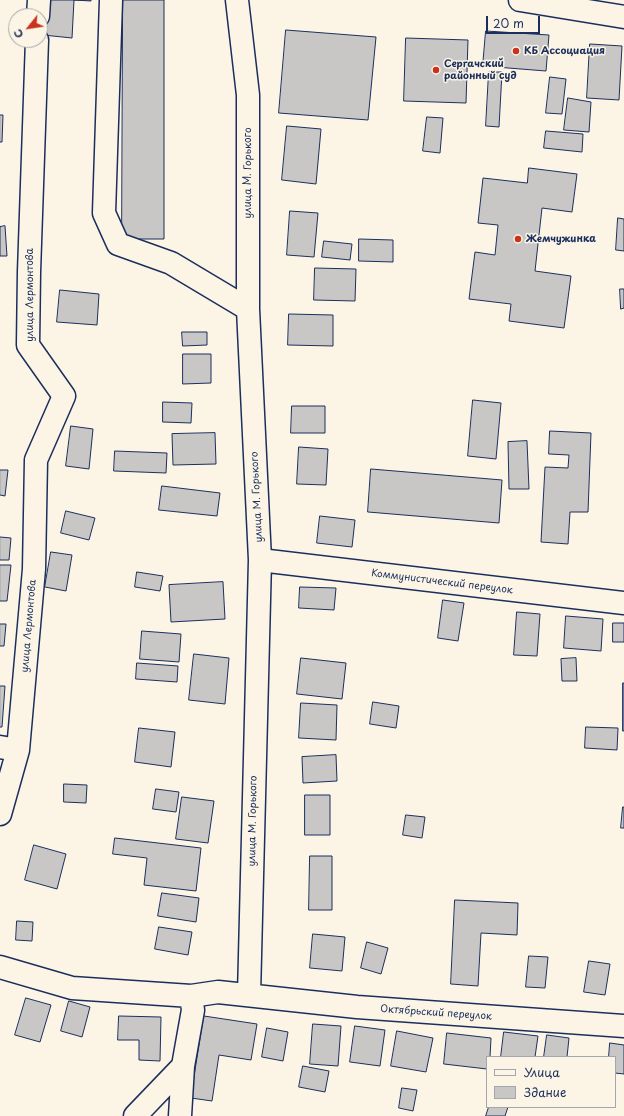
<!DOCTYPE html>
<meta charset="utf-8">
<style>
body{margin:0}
#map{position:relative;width:624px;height:1116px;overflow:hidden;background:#fcf5e5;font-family:"Playpen Sans",sans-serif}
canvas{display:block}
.legend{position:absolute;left:486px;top:1056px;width:130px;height:52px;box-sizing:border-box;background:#fcf5e5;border:1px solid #a2a6af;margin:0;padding:5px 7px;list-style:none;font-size:12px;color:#1b2f5e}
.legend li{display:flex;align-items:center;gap:8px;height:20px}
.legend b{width:20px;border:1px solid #a2a6af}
.north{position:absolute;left:8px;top:8px;width:40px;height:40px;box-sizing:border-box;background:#fcf5e5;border:1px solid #a2a6af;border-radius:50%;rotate:240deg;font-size:11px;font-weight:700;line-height:16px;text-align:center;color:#1b2f5e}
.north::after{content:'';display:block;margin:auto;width:14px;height:18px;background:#c8321e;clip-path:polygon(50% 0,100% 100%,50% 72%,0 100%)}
.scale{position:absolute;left:486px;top:16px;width:54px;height:18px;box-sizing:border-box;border:2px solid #1b2f5e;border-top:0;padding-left:5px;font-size:12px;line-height:14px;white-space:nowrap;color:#1b2f5e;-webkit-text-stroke:3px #fcf5e5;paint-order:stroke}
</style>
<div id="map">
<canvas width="624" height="1116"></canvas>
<ul class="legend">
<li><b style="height:5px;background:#fcf5e5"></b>Улица</li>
<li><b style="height:11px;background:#c8c7c6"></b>Здание</li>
</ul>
<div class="north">С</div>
<div class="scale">20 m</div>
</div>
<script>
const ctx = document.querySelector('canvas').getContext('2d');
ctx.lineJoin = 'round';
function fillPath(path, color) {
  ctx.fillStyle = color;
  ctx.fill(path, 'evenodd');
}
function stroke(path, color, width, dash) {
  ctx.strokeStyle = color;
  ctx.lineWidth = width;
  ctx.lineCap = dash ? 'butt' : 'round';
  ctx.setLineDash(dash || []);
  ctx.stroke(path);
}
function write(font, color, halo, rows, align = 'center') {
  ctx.font = font + ' "Playpen Sans",sans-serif';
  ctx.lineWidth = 3;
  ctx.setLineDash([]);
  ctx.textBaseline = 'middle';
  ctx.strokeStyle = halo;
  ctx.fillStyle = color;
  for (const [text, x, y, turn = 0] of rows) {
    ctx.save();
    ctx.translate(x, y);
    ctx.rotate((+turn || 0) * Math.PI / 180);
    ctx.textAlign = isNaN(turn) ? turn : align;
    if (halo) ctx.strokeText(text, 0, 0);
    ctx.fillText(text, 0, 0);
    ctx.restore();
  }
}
const building = new Path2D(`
 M45,0h46v1l-17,-1 -2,38 -29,-3z
 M123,0h41v239h-42z
 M286,30l90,7 -8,83 -89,-7z
 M486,31l63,4 -3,36 -63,-5z
 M406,38l62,2 -2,63 -62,-2z
 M590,44l32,2 -3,54 -32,-2z
 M489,72h13l-3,55 -13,-1z
 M550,77l16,2 -4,35 -16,-1z
 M568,98l23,4 -2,30 -25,-2z
 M0,115h3l-1,27h-2z
 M427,117l16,1 -3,35 -17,-2z
 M287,126l34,3 -5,55 -34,-4z
 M546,131l37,3 -1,18 -38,-4z
 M529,168l48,6 -5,38 -30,-4 -7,63 36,5 -7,52 -55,-7 2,-17 -42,-5 6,-47 20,3 3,-30 -20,-2 5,-45 44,5z
 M290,211l28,2 -4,44 -27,-2z
 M618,218l6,1v32l-8,-1z
 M5,226l2,30h-7v-29z
 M359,239l34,1v22l-34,-1z
 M324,241l28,3 -2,16 -28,-3z
 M315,268l41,1 -1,32 -41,-1z
 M620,289h4v19l-3,1z
 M60,290l39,4 -2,31 -40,-3z
 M289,314l44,1v31l-45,-1z
 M182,332h25v13l-24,1z
 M183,354h28v29l-28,1z
 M473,400l28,3 -5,56 -28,-3z
 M163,402l29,1 -1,20 -28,-1z
 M292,406h33v27h-34z
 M71,426l22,3 -4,40 -23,-3z
 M550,431l41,2 -3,79h-18l-2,32 -27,-2 4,-75 23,1 1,-13 -20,-1z
 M215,433l1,31 -43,1 -1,-31z
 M527,441l2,48h-20l-1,-47z
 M299,447l29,2 -2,36 -29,-1z
 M115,451l52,2 -1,20 -52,-2z
 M371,469l131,11 -3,43 -131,-11z
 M0,470h8l-3,26 -5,-1z
 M162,486l58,7 -3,23 -58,-6z
 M66,511l29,7 -6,22 -28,-7z
 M320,516l35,4 -3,27 -35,-4z
 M0,537l11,1 -2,22h-9z
 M51,552l21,3 -6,36 -21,-4z
 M0,565h11l-4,36h-7z
 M137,572l26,4 -3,15 -25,-4z
 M223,582l2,37 -54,3 -2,-37z
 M300,587l36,1 -2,22 -35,-2z
 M443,600l21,3 -6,38 -20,-3z
 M517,612l23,2 -3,42 -23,-1z
 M566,616l37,3 -2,32 -37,-3z
 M613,623h11v19h-11z
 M0,624h6l-2,22h-4z
 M142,631l39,3 -2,28 -39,-3z
 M194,654l35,4 -4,46 -36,-4z
 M301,658l45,5 -4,36 -45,-5z
 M576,658l1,23h-15l-1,-22z
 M137,663l41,3 -1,16 -41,-3z
 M623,683h1v48h-1z
 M0,686h5l-3,41h-2z
 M373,702l26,4 -3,22 -26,-4z
 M301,703l36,2 -1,35 -37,-2z
 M586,727l32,1 -1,22 -32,-2z
 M139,728l36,4 -4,35 -36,-5z
 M336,755l1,26 -34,2 -1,-26z
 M64,784l23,1 -1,18 -22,-1z
 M156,789l23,3 -3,20 -23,-3z
 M305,795h25v40h-25z
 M182,797l32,4 -6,42 -32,-4z
 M623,807h1v21h-3z
 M406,815l19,2 -3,21 -19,-3z
 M115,838l86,10 -5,43 -52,-6 3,-27 -34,-4z
 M34,845l32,9 -9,35 -32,-9z
 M310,856h22v54h-23z
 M162,893l37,5 -3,24 -38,-6z
 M455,900l63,3 -1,32 -36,-2 -3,53 -27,-2z
 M17,921l16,1 -1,19 -16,-1z
 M159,927l33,5 -4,23 -33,-6z
 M313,934l32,3 -3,34 -32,-3z
 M367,942l21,6 -7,26 -20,-6z
 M529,956l19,1 -3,31 -19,-1z
 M589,961l21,3 -5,31 -21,-3z
 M26,998l25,7 -11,37 -25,-7z
 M69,1001l21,6 -8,30 -21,-6z
 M119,1016l42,1 -1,44 -21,-1v-20h-21z
 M204,1016l53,8 -6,36 -32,-5 -7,46 -21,-3z
 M313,1024l28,2 -3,40 -28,-2z
 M355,1026l30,4 -5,36 -30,-4z
 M267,1028l21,4 -5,29 -21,-4z
 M397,1031l36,7 -7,34 -35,-6z
 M504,1032l34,4 -3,21h-34z
 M447,1033l44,5 -1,19h-3v12l-43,-5z
 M547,1035l22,3 -2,19h-23z
 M610,1043l14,2v29l-9,-1v-16h-6z
 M303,1066l26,5 -4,21 -26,-5z
 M402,1088l15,2 -4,21 -14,-3z
 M489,1107h19l-3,9h-19z`);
fillPath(building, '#c8c7c6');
stroke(building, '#1b2f5e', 1);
const minor = new Path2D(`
 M111,0l-7,213 14,31 53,19 77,46
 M237,0l11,95v214l12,251 -11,435
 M520,0l104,17
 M38,16l1,-16
 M260,560l364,43
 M0,747l18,3
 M0,814l18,-64 16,-181 2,-109 28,-64 -36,-51 1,-73 8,-232
 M0,967l72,21 119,8 27,-4 139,15 267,19
 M135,1116l48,-50 10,-56 -2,-14
 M180,1116l3,-50`);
stroke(minor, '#1b2f5e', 25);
stroke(minor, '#fcf5e5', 22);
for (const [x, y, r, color] of [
 [516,51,4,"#c8321e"],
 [436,70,4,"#c8321e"],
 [518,239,4,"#c8321e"]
]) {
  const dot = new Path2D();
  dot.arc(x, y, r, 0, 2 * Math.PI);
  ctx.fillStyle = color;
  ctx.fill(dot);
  stroke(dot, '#fcf5e5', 1.5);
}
write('bold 10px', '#1b2f5e', '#fcf5e5', [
 ["КБ Ассоциация",524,51],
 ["Сергачский",444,64],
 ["районный суд",444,76],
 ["Жемчужинка",526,239]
], 'left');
write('10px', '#1b2f5e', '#fcf5e5', [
 ["улица М. Горького",248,173,-90],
 ["улица Лермонтова",30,295,-90],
 ["улица М. Горького",257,497,-93],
 ["Коммунистический переулок",442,582,7],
 ["улица Лермонтова",29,626,-85],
 ["улица М. Горького",253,821,-89],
 ["Октябрьский переулок",436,1013,4]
]);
</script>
